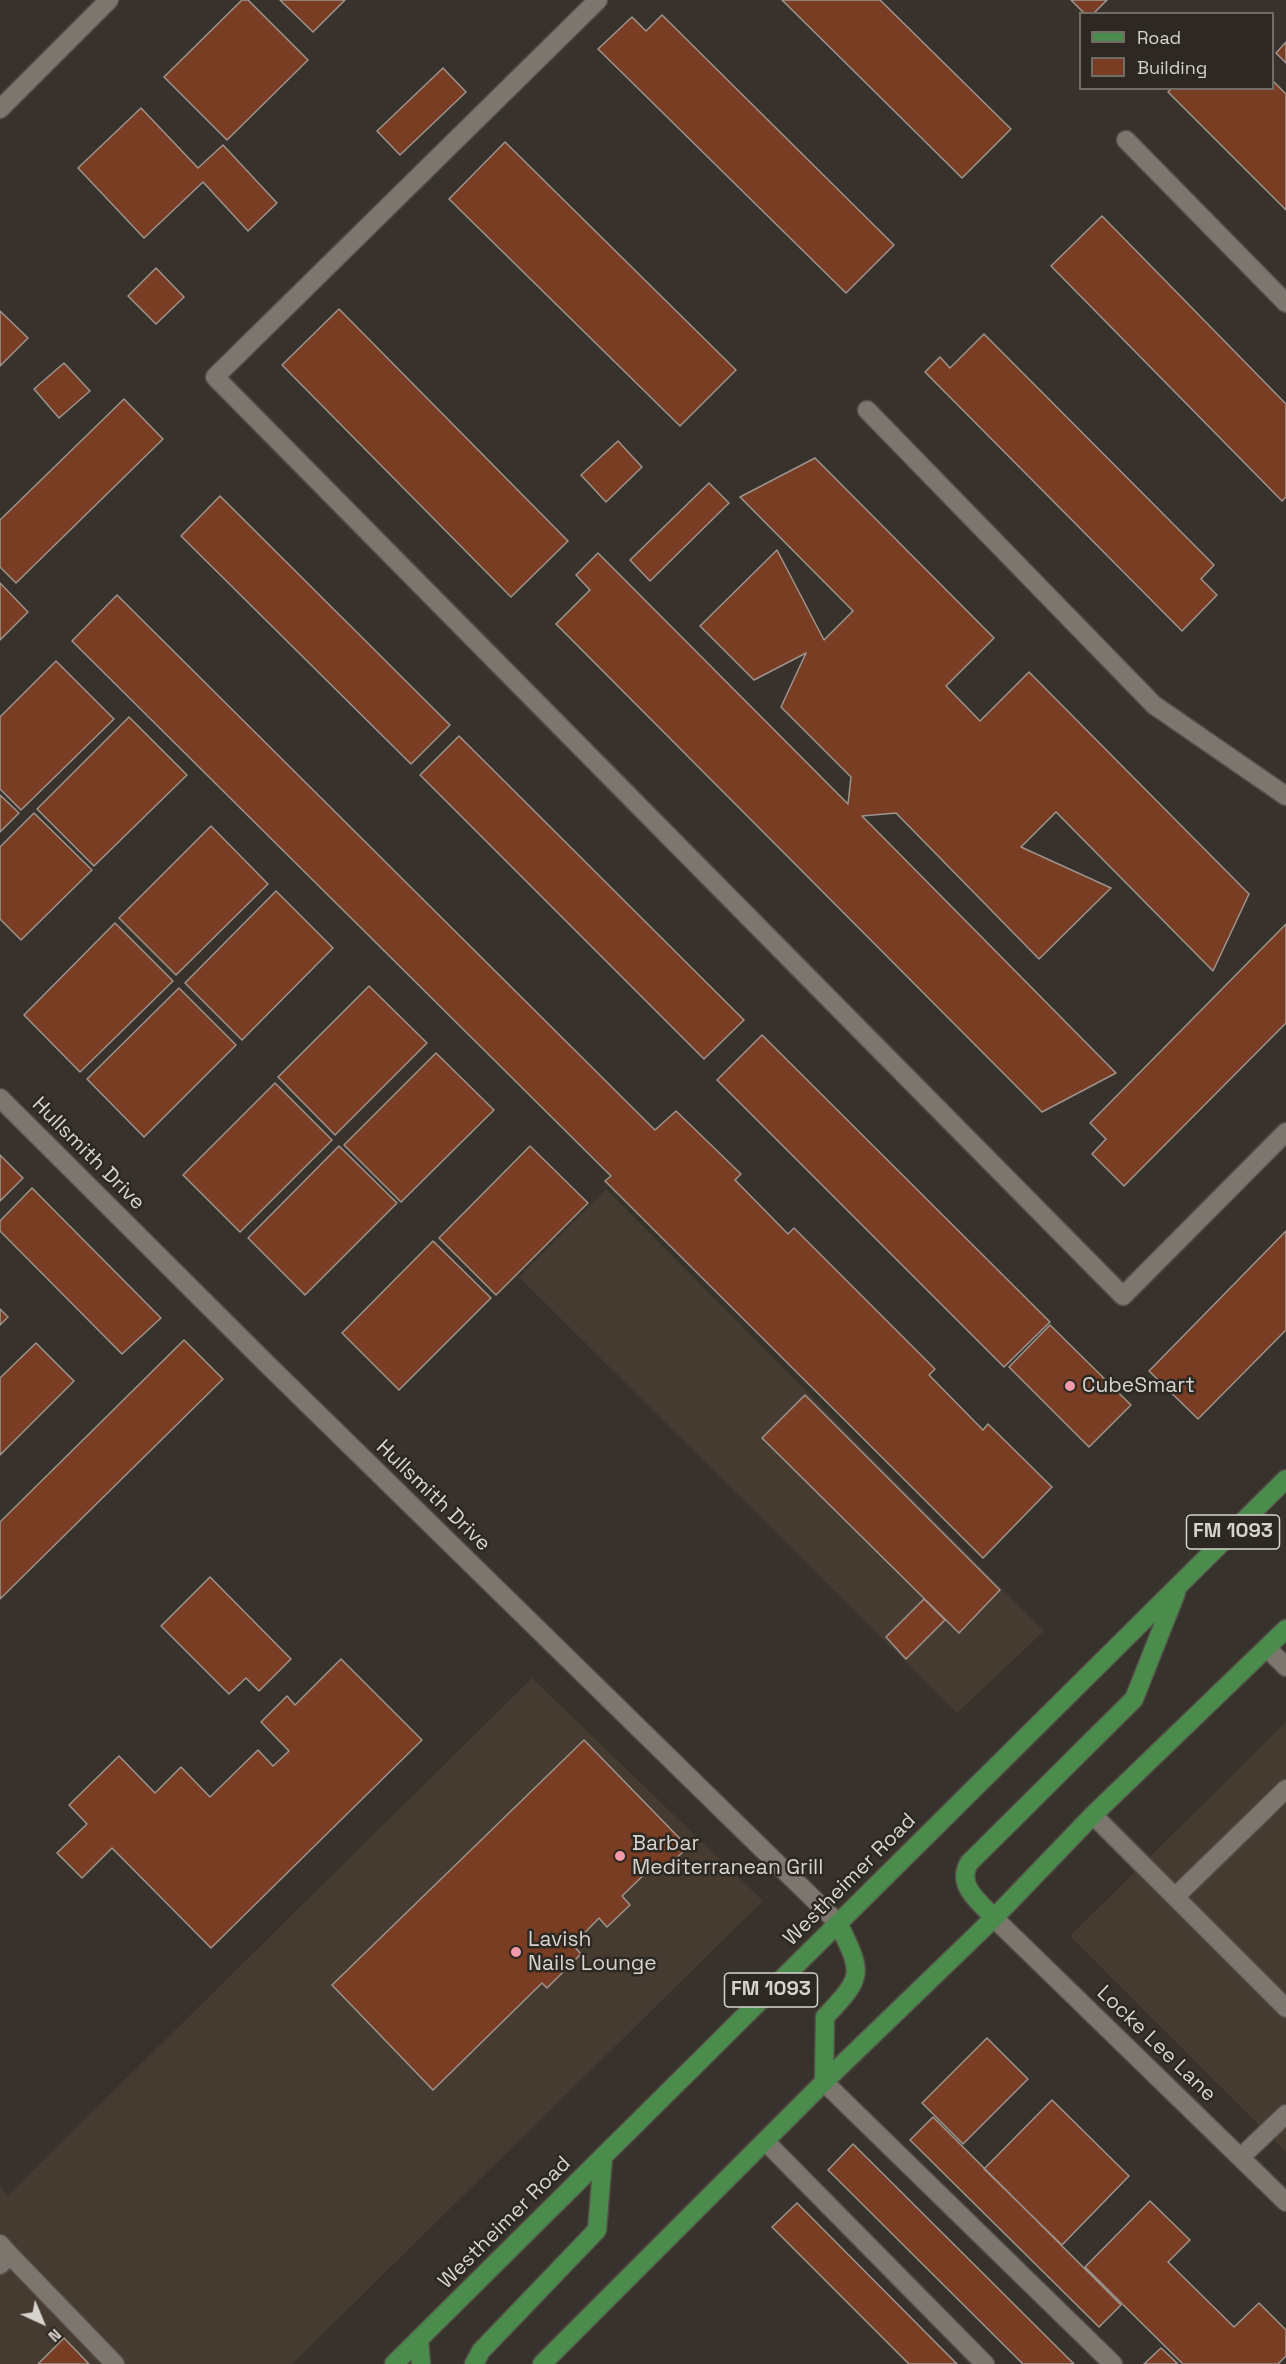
<!DOCTYPE html>
<style>
body{margin:0}
#map{position:relative;width:1286px;height:2364px;overflow:hidden;background:#38322c;font-family:"Space Grotesk",sans-serif}
canvas{display:block}
.legend{position:absolute;left:1079px;top:12px;width:195px;height:78px;box-sizing:border-box;background:#2e2822;border:2px solid #726c67;margin:0;padding:8px 10px;list-style:none;font-size:18px;color:#d7d3cf}
.legend li{display:flex;align-items:center;gap:12px;height:30px}
.legend b{width:30px;border:2px solid #726c67}
.north{position:absolute;left:12px;top:2292px;width:60px;height:60px;-webkit-text-stroke:4px #2e2822;paint-order:stroke;rotate:136deg;font-size:16px;font-weight:700;line-height:24px;text-align:center;color:#d7d3cf}
.north::after{content:'';display:block;margin:auto;width:21px;height:27px;background:#d7d3cf;clip-path:polygon(50% 0,100% 100%,50% 72%,0 100%)}
</style>
<div id="map">
<canvas width="1286" height="2364"></canvas>
<ul class="legend">
<li><b style="height:8px;background:#4b8c4c"></b>Road</li>
<li><b style="height:16px;background:#783d22"></b>Building</li>
</ul>
<div class="north">N</div>
</div>
<script>
const ctx = document.querySelector('canvas').getContext('2d');
ctx.lineJoin = 'round';
function fillPath(path, color) {
  ctx.fillStyle = color;
  ctx.fill(path, 'evenodd');
}
function stroke(path, color, width, dash) {
  ctx.strokeStyle = color;
  ctx.lineWidth = width;
  ctx.lineCap = dash ? 'butt' : 'round';
  ctx.setLineDash(dash || []);
  ctx.stroke(path);
}
function write(font, color, halo, rows, align = 'center') {
  ctx.font = font + ' "Space Grotesk",sans-serif';
  ctx.lineWidth = 5;
  ctx.setLineDash([]);
  ctx.textBaseline = 'middle';
  ctx.strokeStyle = halo;
  ctx.fillStyle = color;
  for (const [text, x, y, turn = 0] of rows) {
    ctx.save();
    ctx.translate(x, y);
    ctx.rotate((+turn || 0) * Math.PI / 180);
    ctx.textAlign = isNaN(turn) ? turn : align;
    if (halo) ctx.strokeText(text, 0, 0);
    ctx.fillText(text, 0, 0);
    ctx.restore();
  }
}
fillPath(new Path2D(`
 M606,1189l438,442 -87,82 -438,-436z
 M532,1678l231,223 -471,463h-292v-177l8,8z
 M1286,1722v430l-216,-216z`), '#463b30');
const building = new Path2D(`
 M242,0h6l60,60 -81,80 -63,-63z
 M280,0h65l-32,32z
 M782,0h98l131,129 -49,49z
 M1071,0h36l-14,14h-8z
 M662,15l232,230 -48,48 -248,-244 34,-32 14,14z
 M1286,42v21l-10,-10z
 M443,68l23,24 -66,63 -23,-24z
 M1272,80l14,14v116l-118,-118 4,-4h100z
 M141,108l57,60 25,-23 54,58 -29,28 -45,-49 -59,56 -66,-70z
 M505,142l231,228 -56,56 -231,-227z
 M1102,216l184,188v93l-4,4 -231,-235z
 M156,268l28,29 -28,27 -28,-28z
 M339,309l229,232 -57,56 -229,-232z
 M0,311l28,27 -28,28z
 M984,334l230,231 -13,14 16,16 -35,36 -257,-259 15,-15 10,11z
 M64,363l26,28 -31,27 -25,-29z
 M124,399l39,40 -147,144 -16,-16v-47z
 M618,441l24,26 -36,35 -25,-27z
 M815,458l179,180 -48,48 34,35 49,-49 220,222 -36,77 -157,-159 -35,35 90,41 -72,71 -143,-146 -34,3 254,257 -74,39 -486,-488 34,-34 -14,-15 22,-22 250,251 3,-27 -70,-70 25,-54 -52,27 -54,-54 77,-76 47,90 29,-29 -113,-114z
 M709,483l20,20 -79,78 -20,-21z
 M220,496l230,229 -39,39 -230,-228z
 M0,583l28,29 -28,28z
 M117,595l538,535 21,-19 65,63 -6,6 53,54 6,-6 141,141 -6,6 54,55 5,-6 64,63 -69,71 -378,-377 6,-5 -539,-535z
 M56,661l58,58 -93,91 -21,-21v-72z
 M129,717l58,58 -93,91 -57,-57z
 M459,736l285,284 -40,39 -284,-284z
 M0,795l19,18 -19,19z
 M34,813l58,57 -71,70 -21,-21v-72z
 M211,826l57,58 -92,91 -57,-57z
 M276,891l57,57 -91,92 -57,-57z
 M115,923l58,58 -93,91 -56,-57z
 M1286,924v99l-162,163 -32,-32 14,-15 -16,-16z
 M369,986l58,57 -92,92 -57,-58z
 M179,988l57,57 -92,92 -57,-58z
 M762,1035l288,287 -46,45 -287,-287z
 M436,1053l58,57 -93,92 -57,-57z
 M275,1083l57,57 -92,92 -57,-57z
 M339,1146l58,57 -92,92 -57,-57z
 M530,1146l58,57 -92,92 -57,-57z
 M0,1155l23,23 -23,23z
 M32,1188l129,130 -39,36 -122,-123v-10z
 M1286,1231v99l-88,89 -49,-48z
 M433,1241l58,57 -92,92 -57,-57z
 M0,1309l8,8 -8,8z
 M1050,1325l81,80 -42,42 -80,-80z
 M184,1340l39,39 -223,220v-77z
 M36,1343l38,38 -74,74v-77z
 M805,1395l195,195 -41,43 -197,-195z
 M210,1577l81,82 -32,32 -13,-13 -17,16 -68,-68z
 M924,1599l21,21 -39,39 -20,-22z
 M341,1659l81,81 -211,208 -99,-100 -30,30 -25,-25 30,-29 -18,-19 50,-49 36,37 26,-26 29,30 48,-47 15,16 16,-15 -28,-29 26,-26 8,9z
 M584,1740l104,107 -25,24 -7,-8 -34,33 8,9 -23,22 -8,-9 -26,27 8,9 -34,34 -5,-5 -109,107 -101,-105z
 M987,2038l41,41 -65,65 -41,-41z
 M1052,2100l77,76 -67,69 -78,-76z
 M933,2117l188,188 -22,22 -189,-187z
 M853,2144l221,220h-51l-195,-194z
 M1150,2201l40,39 -22,22 66,65 25,-24 27,27v26l-8,8h-95l-98,-97z
 M797,2203l160,161h-48l-137,-137z
 M64,2338l25,26h-51z
 M1161,2348l17,16h-34z`);
fillPath(building, '#783d22');
stroke(building, '#9e948f', 1.5);
const lane = new Path2D(`
 M598,0l-383,377 908,919 163,-164
 M1126,140l160,163
 M867,410l287,295 132,91
 M1267,1648l19,19
 M1093,1815l193,193
 M1175,1897l111,-108
 M824,2082l289,282
 M766,2142l219,222
 M1241,2157l45,-43
 M0,2244l10,11 -10,10
 M10,2255l105,109`);
const street = new Path2D(`
 M0,109l109,-109
 M0,1098l272,271 566,554
 M994,1918l292,284`);
const primary = new Path2D(`
 M994,1918c-15,-17 -38,-32 -25,-55l165,-164 42,-106
 M824,2082l1,-65c39,-41 38,-43 13,-94
 M419,2340l2,24
 M394,2364l892,-885
 M474,2364l7,-13 116,-121 6,-72
 M542,2364l282,-282 170,-164 99,-103 193,-186`);
stroke(lane, '#534e48', 21);
stroke(street, '#534e48', 21);
stroke(primary, '#534e48', 21);
stroke(lane, '#7d766f', 18);
stroke(street, '#7d766f', 18);
stroke(primary, '#4b8c4c', 18);
for (const [x, y, r, color] of [
 [1070,1386,6,"#f39aab"],
 [620,1856,6,"#f39aab"],
 [516,1952,6,"#f39aab"]
]) {
  const dot = new Path2D();
  dot.arc(x, y, r, 0, 2 * Math.PI);
  ctx.fillStyle = color;
  ctx.fill(dot);
  stroke(dot, '#2e2822', 2);
}
for (const [x, y, w] of [
 [1233,1532,93],
 [771,1990,93]
]) {
  const box = new Path2D();
  box.roundRect(x - w / 2, y - 17, w, 34, 4.5);
  ctx.fillStyle = '#2e2822';
  ctx.fill(box);
  stroke(box, '#d7d3cf', 1.5);
}
write('bold 20px', '#d7d3cf', null, [
 ["FM 1093",1233,1532],
 ["FM 1093",771,1990]
]);
write('21px', '#d7d3cf', '#2e2822', [
 ["Hullsmith Drive",88,1154,45],
 ["Hullsmith Drive",433,1496,44],
 ["Westheimer Road",850,1880,-45],
 ["Locke Lee Lane",1156,2044,44],
 ["Westheimer Road",505,2223,-45]
]);
write('21px', '#d7d3cf', '#2e2822', [
 ["CubeSmart",1082,1386],
 ["Barbar",632,1844],
 ["Mediterranean Grill",632,1868],
 ["Lavish",528,1940],
 ["Nails Lounge",528,1964]
], 'left');
</script>
